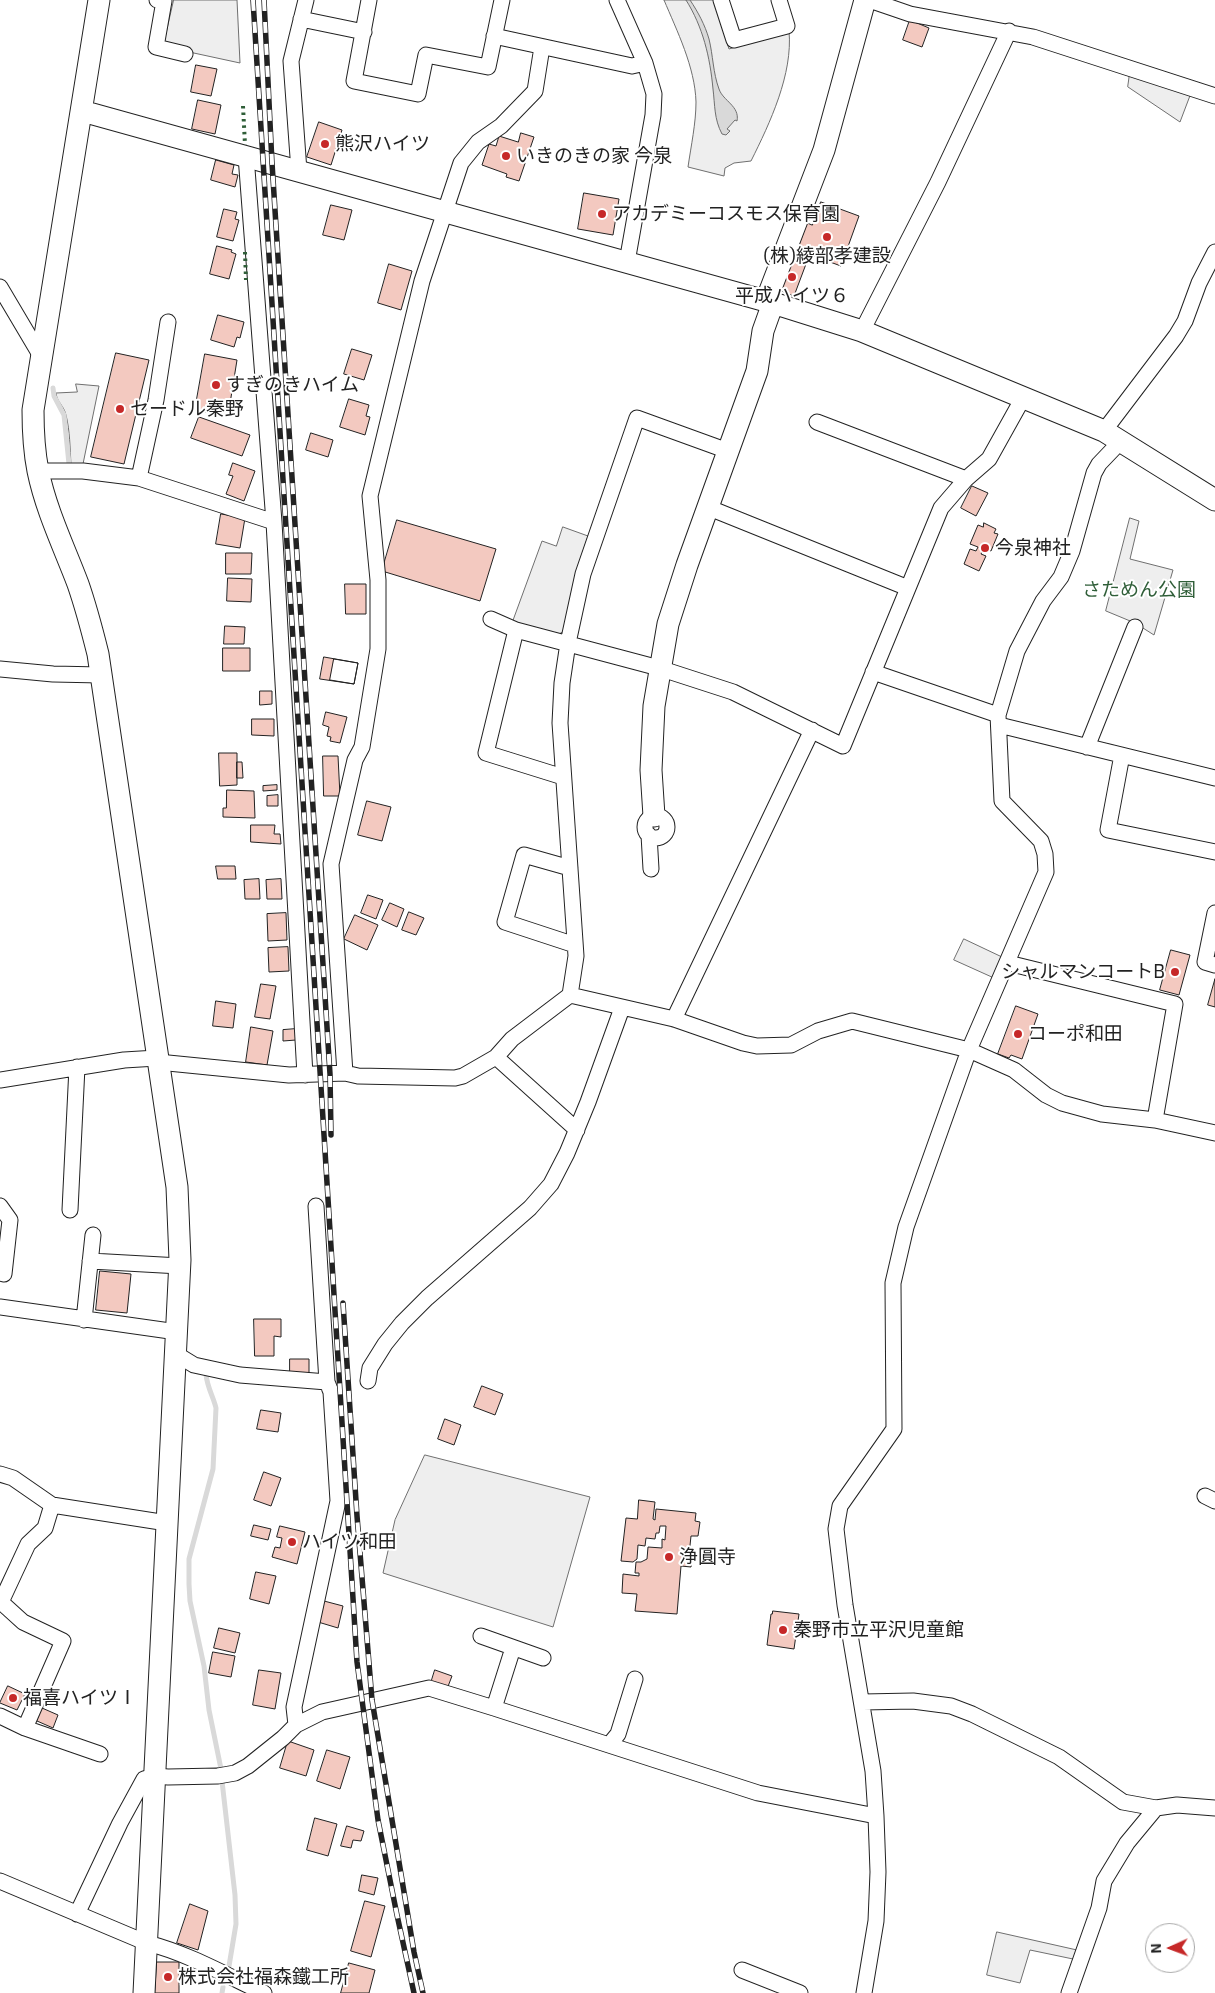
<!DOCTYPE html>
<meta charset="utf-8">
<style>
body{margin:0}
#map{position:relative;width:1215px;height:1993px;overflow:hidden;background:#fff;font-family:"Exo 2",sans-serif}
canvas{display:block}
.north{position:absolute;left:1145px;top:1923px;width:50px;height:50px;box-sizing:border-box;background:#fff;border:1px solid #a7a7a7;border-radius:50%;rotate:268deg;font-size:14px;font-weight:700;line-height:20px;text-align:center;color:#222}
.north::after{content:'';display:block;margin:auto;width:18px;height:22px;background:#c62828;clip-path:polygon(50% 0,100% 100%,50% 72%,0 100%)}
</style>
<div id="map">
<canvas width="1215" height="1993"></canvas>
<div class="north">N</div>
</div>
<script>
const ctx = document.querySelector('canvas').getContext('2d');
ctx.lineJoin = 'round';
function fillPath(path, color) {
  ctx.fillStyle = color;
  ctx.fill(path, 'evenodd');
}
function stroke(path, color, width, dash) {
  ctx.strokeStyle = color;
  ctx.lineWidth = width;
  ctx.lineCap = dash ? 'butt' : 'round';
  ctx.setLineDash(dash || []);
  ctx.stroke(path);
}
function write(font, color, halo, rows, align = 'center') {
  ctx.font = font + ' "Exo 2","Noto Sans JP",sans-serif';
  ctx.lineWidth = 4;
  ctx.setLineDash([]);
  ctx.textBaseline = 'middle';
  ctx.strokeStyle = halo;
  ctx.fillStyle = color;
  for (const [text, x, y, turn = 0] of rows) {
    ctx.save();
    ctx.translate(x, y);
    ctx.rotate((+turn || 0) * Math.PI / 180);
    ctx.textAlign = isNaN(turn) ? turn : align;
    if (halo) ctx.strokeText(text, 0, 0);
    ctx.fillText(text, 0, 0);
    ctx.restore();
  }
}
const green = new Path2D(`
 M174,0h63l3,63 -74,-16 -2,-4z
 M664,0h50l15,49 60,-18c4,43 -19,92 -38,130l-17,2 -9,5 -1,8 -36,-9c3,-21 8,-44 8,-65 -1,-35 -19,-71 -32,-102z
 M1130,73l61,20 -11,29 -52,-35z
 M76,384l23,2 -16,78 -12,1c-1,-17 -1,-34 -5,-50 -2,-9 -9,-13 -10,-22l21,-1z
 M1130,518l9,3 -9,38 43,11 -19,65 -19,-12 -29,-12z
 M563,527l25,9 -8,25 -16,70 -8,5 -44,-13 30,-82 14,5z
 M964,939l38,18 -8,21 -40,-18z
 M425,1455l165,42 -37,130 -170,-54 12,-53z
 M997,1932l80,18 -4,9 -43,-9 -10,33 -33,-8z`);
fillPath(green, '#eee');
stroke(green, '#6f6f6f', 1);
const water = new Path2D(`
 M686,0h4c8,12 15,25 19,39 4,16 4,34 10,50 4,12 21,17 18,32l-2,-1 -8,9 3,2 -4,4 -4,-1c-8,-15 -7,-29 -9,-45 -3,-32 -10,-62 -27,-89z`);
fillPath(water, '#d9d9d9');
stroke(water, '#6f6f6f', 1);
stroke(new Path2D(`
 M53,388l1,8 10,19 5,49
 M206,1374c1,13 7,22 10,34l-3,61 -24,90v25l1,17 14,65 5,44 12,59
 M222,1781l13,114 1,29 -7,42
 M222,1993l1,-6`), '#d9d9d9', 5);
const building = new Path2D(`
 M910,20l19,8 -7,19 -19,-7z
 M196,65l21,4 -6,27 -20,-4z
 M198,100l23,5 -6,29 -23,-5z
 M319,122l23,8 -11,35 -24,-8z
 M521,133l13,4 -15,44 -13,-4 1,-3 -25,-9 7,-21 7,2 3,-10 19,6z
 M216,160l18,5 -2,9 6,1 -3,12 -24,-7z
 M584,193l35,6 -6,36 -35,-6z
 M821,202l38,14 -18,50 -44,-16 10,-27 5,2z
 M331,205l21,5 -8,30 -21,-5z
 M224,209l13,3 -2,7 4,1 -6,21 -16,-4z
 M217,246l15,4 -1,2 5,2 -7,25 -19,-5z
 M791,258l15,6 -12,32 -15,-6z
 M389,264l23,7 -11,39 -23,-7z
 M218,315l26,7 -4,16 -3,-1 -3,10 -23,-7z
 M352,349l20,6 -8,25 -20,-6z
 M116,353l33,7 -25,104 -33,-7z
 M205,354l32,6 -9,56 -33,-6z
 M349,399l20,6 -3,11 4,1 -5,18 -25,-8z
 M199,417l51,18 -8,21 -51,-18z
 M311,433l22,7 -5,17 -22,-7z
 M233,463l22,8 -11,30 -18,-7 7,-18 -4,-1z
 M972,486l16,7 -12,23 -15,-8z
 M221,514l24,4 -5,30 -24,-4z
 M397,520l99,29 -16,52 -98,-30z
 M984,523l12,6 -2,4 4,1 -7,17 -7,-3 -3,6 5,2 -7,15 -15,-7 6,-15 6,2 2,-4 -8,-3 8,-19 5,2z
 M226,553h26l-1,21h-25z
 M228,578l24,1 -1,23 -24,-1z
 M345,584h21v30h-20z
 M225,626l20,1 -1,17h-20z
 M223,648h27v23h-27z
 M324,657l34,6 -4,21 -34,-5z
 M334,659l24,4 -4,21 -24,-4z
 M260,691h12v13l-12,1z
 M326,712l21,5 -7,26 -10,-2 1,-4 -4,-1 2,-9 -6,-2z
 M252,719h22v17l-22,-1z
 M219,753h18v32l-17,1z
 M323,756h15l2,40h-16z
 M237,762h5l1,16h-6z
 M277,785v5l-14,1v-5z
 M227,790l27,1 1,27 -32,-1v-9h3z
 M278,795v11h-11v-10z
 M367,801l24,6 -9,34 -24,-6z
 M251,825h24l-1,9h6l1,10 -30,-2z
 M216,866h19l1,13h-18z
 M259,879l1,20h-15l-1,-19z
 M281,879l1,20h-15l-1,-19z
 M368,895l15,5 -7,19 -15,-6z
 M390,903l14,6 -7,18 -15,-7z
 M409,912l15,6 -8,17 -14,-5z
 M286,913l1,27 -19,1 -1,-27z
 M355,915l23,10 -11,25 -23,-11z
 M288,947l1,24 -20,1 -1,-24z
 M1171,950l19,5 -11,40 -19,-5z
 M1215,979v28l-7,-2z
 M261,984l15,2 -6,33 -15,-2z
 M216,1001l20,3 -3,24 -20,-2z
 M1016,1006l22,8 -16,45 -11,-4 -2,3 -11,-4z
 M251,1027l22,4 -6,34 -21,-3z
 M296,1029v11l-13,1v-11z
 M100,1271l31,3 -4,39 -31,-3z
 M254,1319h27v18l-7,-1v20h-19z
 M290,1359h19v14h-19z
 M482,1386l21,8 -8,21 -21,-8z
 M261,1410l20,3 -3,19 -21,-3z
 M445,1419l16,6 -7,20 -16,-6z
 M264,1472l17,6 -10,28 -17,-6z
 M639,1500l16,2 -2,17 2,1 1,-11 40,4 -1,8 5,1 -2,14h-7l-2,19 3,1 -1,11 -10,-1 -4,48 -42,-3 2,-17 -15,-1 1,-19 16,2v-3h-4l1,-11h5l6,-3 1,-12 14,1v-9l3,1 1,-14h-6l-1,7h-3l-1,6 -9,-1 -1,8 -7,-1 -1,14 -4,3 -12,-1 5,-43 11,1z
 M254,1525l17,4 -3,11 -17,-4z
 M280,1526l25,6 -8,32 -25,-7 3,-10 5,1 2,-10 -5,-1z
 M256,1572l20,4 -7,28 -19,-5z
 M324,1601l19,5 -5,22 -20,-6z
 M773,1611l26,3 -5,35 -27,-4 4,-31h1z
 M219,1628l21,5 -5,20 -21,-5z
 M213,1652l22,4 -4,21 -22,-4z
 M259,1670l22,3 -6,36 -22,-4z
 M435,1670l17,6 -5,13 -16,-6z
 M8,1686l17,8 -8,16 -17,-7z
 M42,1708l16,7 -5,13 -16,-7z
 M288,1741l26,9 -8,26 -26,-8z
 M327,1750l23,7 -10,32 -23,-8z
 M315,1818l22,6 -9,32 -21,-6z
 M347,1826l17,5 -3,10 -8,-1 -2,8 -10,-2z
 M362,1875l16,3 -4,17 -15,-4z
 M365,1901l20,5 -14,51 -20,-6z
 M190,1904l18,7 -10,39 -21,-7z
 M157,1962h22v31h-24z
 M349,1963l26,7 -6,23h-28z`);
fillPath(building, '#f3c9c0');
stroke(building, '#222', 1);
const street = new Path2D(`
 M157,0l7,1 -8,46 29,7
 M369,0l-15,81 64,13 8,-39 62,12 14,-67
 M617,0l28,63 9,31 -1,21 -26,147
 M721,0l13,40 53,-14 -8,-26
 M869,0l41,14 123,23 182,59
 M301,19l63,13
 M494,36l138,30 13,-3
 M246,156l28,366 31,553
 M299,171l-8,-110 15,-61
 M0,287l42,71
 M862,331l76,-149 71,-151
 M817,422l149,57
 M1104,431l72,-95 9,-15 14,-38 16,-31
 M38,471h45l56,7 135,44
 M139,478l17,-78 12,-78
 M707,507l201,81
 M491,619l25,11
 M0,669l53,5 48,1
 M873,672l125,43
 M999,725l216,53
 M1087,747l48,-120
 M1122,755l-14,75 107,22
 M563,777l-77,-24 30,-123 143,38 74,24 110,54 98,-238 25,-29 23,-20 34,-61
 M645 827a11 11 0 1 1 22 0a11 11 0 1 1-22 0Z
 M649,835l2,34
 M570,868l-46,-13 -19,67 70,23
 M1215,913l-10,49 10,3
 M1016,965l159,39 -20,116
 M570,995l104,24 69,24 14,3 34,-1 27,-14 34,-10 117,29 45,20 32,25 16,8 40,11 53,6 60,13
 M674,1019l138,-289
 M496,1057l81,73
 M158,1062l131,13 56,-2 13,3 97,2 8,-2 33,-19 16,-18 58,-44 6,-39 -16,-233 2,-40 6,-40 15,-69 54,-156 91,33
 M345,1073l-14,-209 24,-104 7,-13 16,-98v-69l-8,-84 52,-215 39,-118 17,-21 23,-16 34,-35 7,-44
 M0,1080l124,-20 33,-2
 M0,1206l10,14 -6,54 -4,-1
 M70,1210l7,-143
 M90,1261l90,5
 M0,1307l177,25
 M84,1320l9,-85
 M176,1354l18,11 46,10 87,7
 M368,1381l2,-13 15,-24 17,-21 25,-25 103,-90 21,-24 16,-31 21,-51 34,-94
 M0,1474l13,4 39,27 115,18
 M1205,1496l10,5
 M481,1636l62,22
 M863,1702l50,-1 38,5 21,8 87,43 64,45 33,6 21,-3 38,3
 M494,1708l19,-60
 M0,1716l25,12 75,26
 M296,1725l-2,-18 44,-206 -7,-109 -4,-10 -11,-176
 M25,1728l38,-87 -40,-19 -22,-20 27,-58 17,-16 7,-23
 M609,1745l9,-11 17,-55
 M0,1881l147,62c40,10 79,32 117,50
 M77,1914l43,-91 24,-44 11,-3 13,1 50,-1 17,-3 13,-7 35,-28 13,-13 26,-13 107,-24 65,20 264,85 118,23
 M742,1970l58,23
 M864,1993l12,-72 2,-49 -2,-56 -3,-45 -28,-166 -9,-76 4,-23 54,-77 -1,-146 13,-56 63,-177 77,-178 -1,-18 -4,-13 -39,-40 -4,-86 19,-64 26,-50 18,-24 11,-26 22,-78 5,-9 21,-22
 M1069,1993l30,-85 5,-27 23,-38 29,-35`);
const secondary = new Path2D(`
 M99,0l-66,410c0,20 1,41 5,61 8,39 26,76 40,113 8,23 14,46 20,70l79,533 3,73 -36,733
 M82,111l691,192 89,28 242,100 111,69
 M766,301l58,-151 41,-150
 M654,816l-3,-46 3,-64 14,-82 19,-59 70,-194 6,-40 10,-28`);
stroke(street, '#222', 17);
stroke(secondary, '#222', 23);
stroke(street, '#fff', 15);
stroke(secondary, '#fff', 21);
const rail = new Path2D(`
 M253,0l104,1662 21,158 19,95 17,78
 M264,0l8,163 58,911 1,61
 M343,1303l14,213 15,184 42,252 9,41`);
stroke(rail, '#222', 5.5);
stroke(rail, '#fff', 4, [11]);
stroke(new Path2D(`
 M243,106l2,39
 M245,252l1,28`), '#2f5e38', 4, [2.5, 4]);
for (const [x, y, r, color] of [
 [325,144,5,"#c62828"],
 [506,156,5,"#c62828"],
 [602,214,5,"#c62828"],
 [827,237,5,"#c62828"],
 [792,277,5,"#c62828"],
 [216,385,5,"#c62828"],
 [120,409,5,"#c62828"],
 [985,548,5,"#c62828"],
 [1175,972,5,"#c62828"],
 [1018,1034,5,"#c62828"],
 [292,1542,5,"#c62828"],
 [669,1557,5,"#c62828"],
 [783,1630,5,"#c62828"],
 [13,1698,5,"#c62828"],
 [168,1977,5,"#c62828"]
]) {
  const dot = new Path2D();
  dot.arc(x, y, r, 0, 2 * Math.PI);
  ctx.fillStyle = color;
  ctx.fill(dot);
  stroke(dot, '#fff', 2);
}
write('19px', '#222', '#fff', [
 ["熊沢ハイツ",335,144],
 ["いきのきの家 今泉",516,156],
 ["アカデミーコスモス保育園",612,214],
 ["(株)綾部孝建設",827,256,"center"],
 ["平成ハイツ６",792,296,"center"],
 ["すぎのきハイム",226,385],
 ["セードル秦野",130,409],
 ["今泉神社",995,548],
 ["シャルマンコートB",1165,972,"right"],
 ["コーポ和田",1028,1034],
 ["ハイツ和田",302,1542],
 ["浄圓寺",679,1557],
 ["秦野市立平沢児童館",793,1630],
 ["福喜ハイツⅠ",23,1698],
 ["株式会社福森鐵工所",178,1977]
], 'left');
write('19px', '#2f5e38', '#fff', [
 ["さためん公園",1139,590]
]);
</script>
